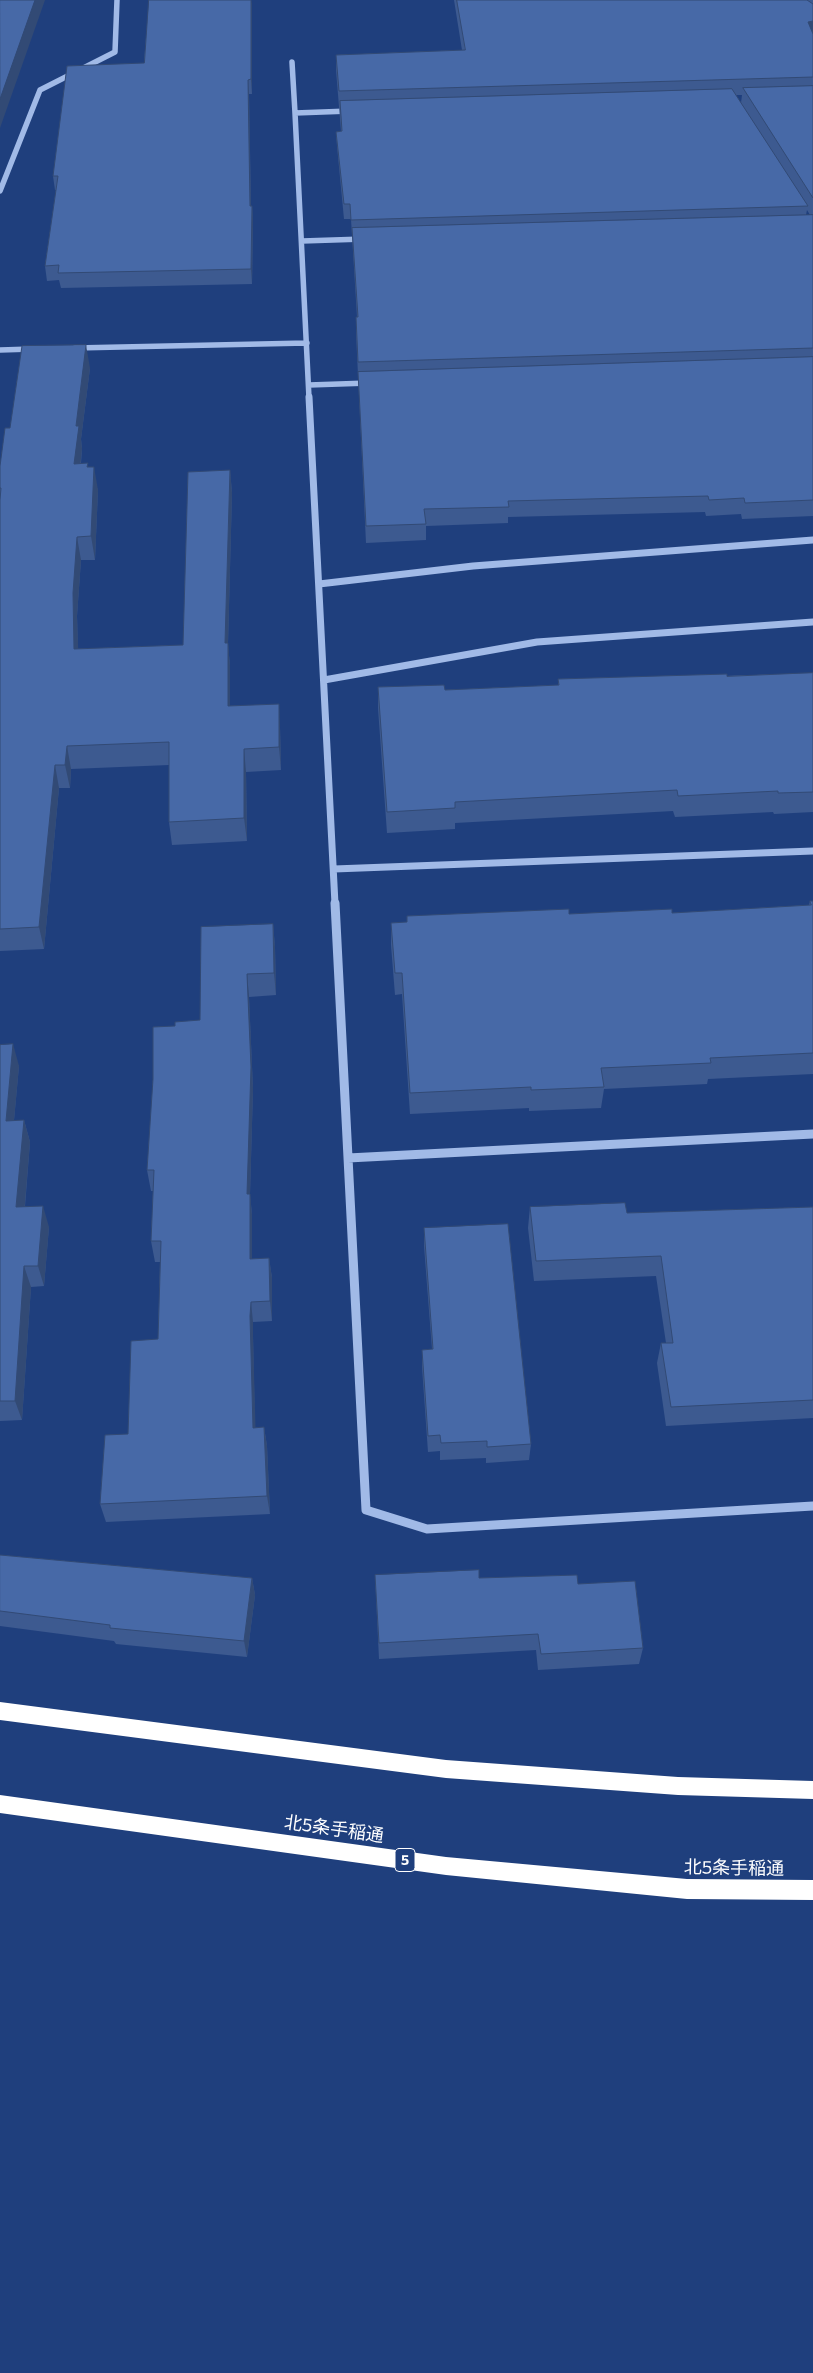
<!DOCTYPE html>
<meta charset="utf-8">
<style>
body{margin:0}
canvas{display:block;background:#1f3f7d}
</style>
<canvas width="813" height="2373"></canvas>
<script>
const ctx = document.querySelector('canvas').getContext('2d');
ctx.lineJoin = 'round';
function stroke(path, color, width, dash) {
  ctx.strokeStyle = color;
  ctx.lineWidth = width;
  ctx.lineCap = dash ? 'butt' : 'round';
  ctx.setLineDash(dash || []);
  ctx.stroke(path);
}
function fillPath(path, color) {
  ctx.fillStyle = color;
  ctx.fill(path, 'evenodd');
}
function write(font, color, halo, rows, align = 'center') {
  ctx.font = font + ' Commissioner,"Noto Sans JP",sans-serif';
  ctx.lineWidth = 4;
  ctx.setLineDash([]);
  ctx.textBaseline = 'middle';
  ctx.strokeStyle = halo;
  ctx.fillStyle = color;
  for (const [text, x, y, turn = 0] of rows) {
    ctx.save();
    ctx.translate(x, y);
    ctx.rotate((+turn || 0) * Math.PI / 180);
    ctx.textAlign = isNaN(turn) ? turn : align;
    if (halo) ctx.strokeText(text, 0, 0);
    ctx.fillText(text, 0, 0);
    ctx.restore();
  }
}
stroke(new Path2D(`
 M292,62l3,51
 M0,191l40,-101 75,-38 2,-52
 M302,241l62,-2
 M75,348l232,-5
 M0,350l32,-1
 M309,385l60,-2
 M309,398l-14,-285 55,-2`), '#a1bae7', 5.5);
stroke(new Path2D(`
 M309,397l26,507
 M319,584l154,-18 340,-26
 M324,680l213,-38 276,-20
 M334,869l479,-18`), '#a1bae7', 7);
stroke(new Path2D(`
 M335,903l31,607 61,19 386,-23
 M348,1158l465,-24`), '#a1bae7', 9);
fillPath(new Path2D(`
 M0,1702l446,58 232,17 135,4v18l-135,-4 -232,-17 -446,-58z
 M0,1795l446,62 241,22 126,1v20l-126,-1 -241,-24 -446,-62z`), '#fff');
fillPath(new Path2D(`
 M251,0l1,94h-3l2,112h1l1,15 -1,63 -191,4 -2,-8 -12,1 -2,-15 11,-76h-1l-2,-14 91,-113z
 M454,0h359v516l-71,3 -1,-5 -35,2 -1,-4 -197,5v6l-82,3v14l-60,3 -10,-210v-16h1l-5,-82 -1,-16h-7l-7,-73 -1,-14 5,-1 -5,-61v-15l126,-5zM736,95h6l-1,8zM807,210l3,5h-4z
 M90,368l-9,71 1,10 -1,14 7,4 10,23 -3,70h-14l-4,56 1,33 105,-4 47,-175 2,23 -4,151 2,22v40l50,21 1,43 -35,2 1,69 -75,4 -3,-23v-57l-98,4 -1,19h-11l-15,161 -44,2v-485l10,-38z
 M813,673v139l-39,2 -1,-2 -98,5 -2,-6 -218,12v6l-68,4 -9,-125v-21l67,3 113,-5v-6l169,-3z
 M810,901h3v173l-105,5 -1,5 -103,5 -3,19 -72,3v-3l-119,6 -8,-120 -7,1 -4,-50v-22l16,-1v-6l162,-2 103,-1 137,-8z
 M273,924l2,23 1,48 -27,2 4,92 -3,105 2,21v44l17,-1 3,20v43l-19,1v14l2,92 9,-1 3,19 3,68 -164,8 -6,-18 28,-70 30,-95 2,-77h-5l-4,-21 2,-50h-2l-4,-21 28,-144 25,-6z
 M0,1045l19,21 -5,54h10l6,22 -5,64 24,21 -5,59 -13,1 -9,133 -22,1z
 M530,1207l97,6 186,-6v211l-147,8 -9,-63 4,-20h5l-10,-67 -122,5 -6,-53z
 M424,1228l107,216 -2,16 -43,3v-5l-46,2v-9l-12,1 -6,-85v-17l10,-1 -8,-103z
 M0,1555l252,23 3,17 -8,62 -131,-13 -2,-3 -114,-15z
 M375,1575l104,3 99,6 65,64 -4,16 -101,6 -2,-20 -157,9z`), '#3d5a90');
fillPath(new Path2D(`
 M35,0h10l-45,128v-29z
 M251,0l1,3v91l-1,-15z
 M813,21v15l-5,-14z
 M248,80l1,14 2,127 -1,-15z
 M252,206l1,15 -1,63 -1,-15z
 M86,345l4,23 -9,71 1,10 -4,38 -4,-23 2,-38z
 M94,467l4,23 -3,70 -4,-24z
 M230,470l2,23 -4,151 2,22v63l-2,-23 -3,-63z
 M77,537l4,23 -4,56 2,56 -5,-23 -1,-56z
 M279,704l1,23 1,43 -2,-23z
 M67,746l4,23 -1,19 -5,-23z
 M244,749l2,23 1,69 -3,-23z
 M55,765l4,23 -15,161 -5,-22z
 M273,924l2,23 1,48 -2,-22z
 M247,974l2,23 4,92 -3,105 2,21v64l-2,-20 -3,-65z
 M13,1044l6,22 -7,76 -6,-21z
 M24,1120l6,22 -7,85 -7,-20z
 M43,1206l6,21 -5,59 -6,-20z
 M269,1258l3,20v43l-2,-20z
 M24,1266l7,21 -9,133 -7,-19z
 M251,1302l2,20v14l3,110 -3,-18 -3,-112z
 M264,1427l3,19 3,68 -3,-18z
 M252,1578l3,17 -8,62 -3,-16z`), '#324a75');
const building = new Path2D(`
 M0,0h35l-35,99z
 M149,0h102v79l-3,1 2,126h2l-1,63 -193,4 1,-8 -14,1 13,-90h-5l14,-110 77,-3z
 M457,0h350l6,4v17l-5,1 5,12v43l-474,14 -3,-36 129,-5z
 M813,86v112l-70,-110z
 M732,89l76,117 -457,14 -1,-16h-6l-8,-72 6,-1 -2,-30z
 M813,215v133l-455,14 -2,-45h2l-6,-89z
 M86,345l-10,81h3l-5,38 14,-1 -1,4h7l-3,69 -14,1 -4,56 1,56 109,-4 5,-173 42,-2 -5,173h3v63l51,-2v43l-35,2v69l-75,4v-80l-102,4 -2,19h-10l-16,162 -39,2v-429l1,-12h-1v-22l5,-38h5l12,-82z
 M813,357v143l-68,3 -1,-5 -35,2 -1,-4 -200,5 1,6 -85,2 2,15 -60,2 -8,-154z
 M813,673v119l-35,1v-2l-100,5 -1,-6 -222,12v6l-68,4 -9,-125 66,-2 1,5 114,-5 -1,-6 169,-5v2z
 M810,901h3v152l-103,5 1,5 -110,5 3,19 -73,3v-3l-121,6 -8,-120h-7l-4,-50 16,-1v-6l162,-7v5l103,-5v4l139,-8z
 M273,924l1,49 -27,1 4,93 -4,127h3v65l19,-1 1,43 -19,1 -1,14 3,112 11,-1 3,69 -167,8 5,-69 23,-1 3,-93 27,-2 3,-98h-10l3,-71h-7l6,-91v-52l22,-1v-4l25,-2 1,-93z
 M13,1044l-7,77 18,-1 -8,87 27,-1 -5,60h-14l-9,135h-15v-356z
 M625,1203l2,10 186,-6v193l-142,7 -10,-64h12l-12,-87 -125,5 -6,-54z
 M508,1224l23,220 -44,3v-6l-46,2 -1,-8 -12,1 -6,-86 11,-1 -9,-121z
 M0,1555l252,23 -8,63 -134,-13v-3l-110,-14z
 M479,1570v8l98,-3 1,9 57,-3 8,67 -102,6 -3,-20 -159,9 -4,-68z`);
fillPath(building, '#4769a7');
stroke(building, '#324a75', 1);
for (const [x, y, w] of [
 [405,1860,20]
]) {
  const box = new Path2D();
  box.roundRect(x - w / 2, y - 11.5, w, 23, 4);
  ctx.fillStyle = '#1f3f7d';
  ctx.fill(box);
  stroke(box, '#fff', 1);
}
write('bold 14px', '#fff', null, [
 ["5",405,1860]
]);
write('18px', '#fff', '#1f3f7d', [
 ["北5条手稲通",334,1829,8],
 ["北5条手稲通",734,1868,1]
]);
</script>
